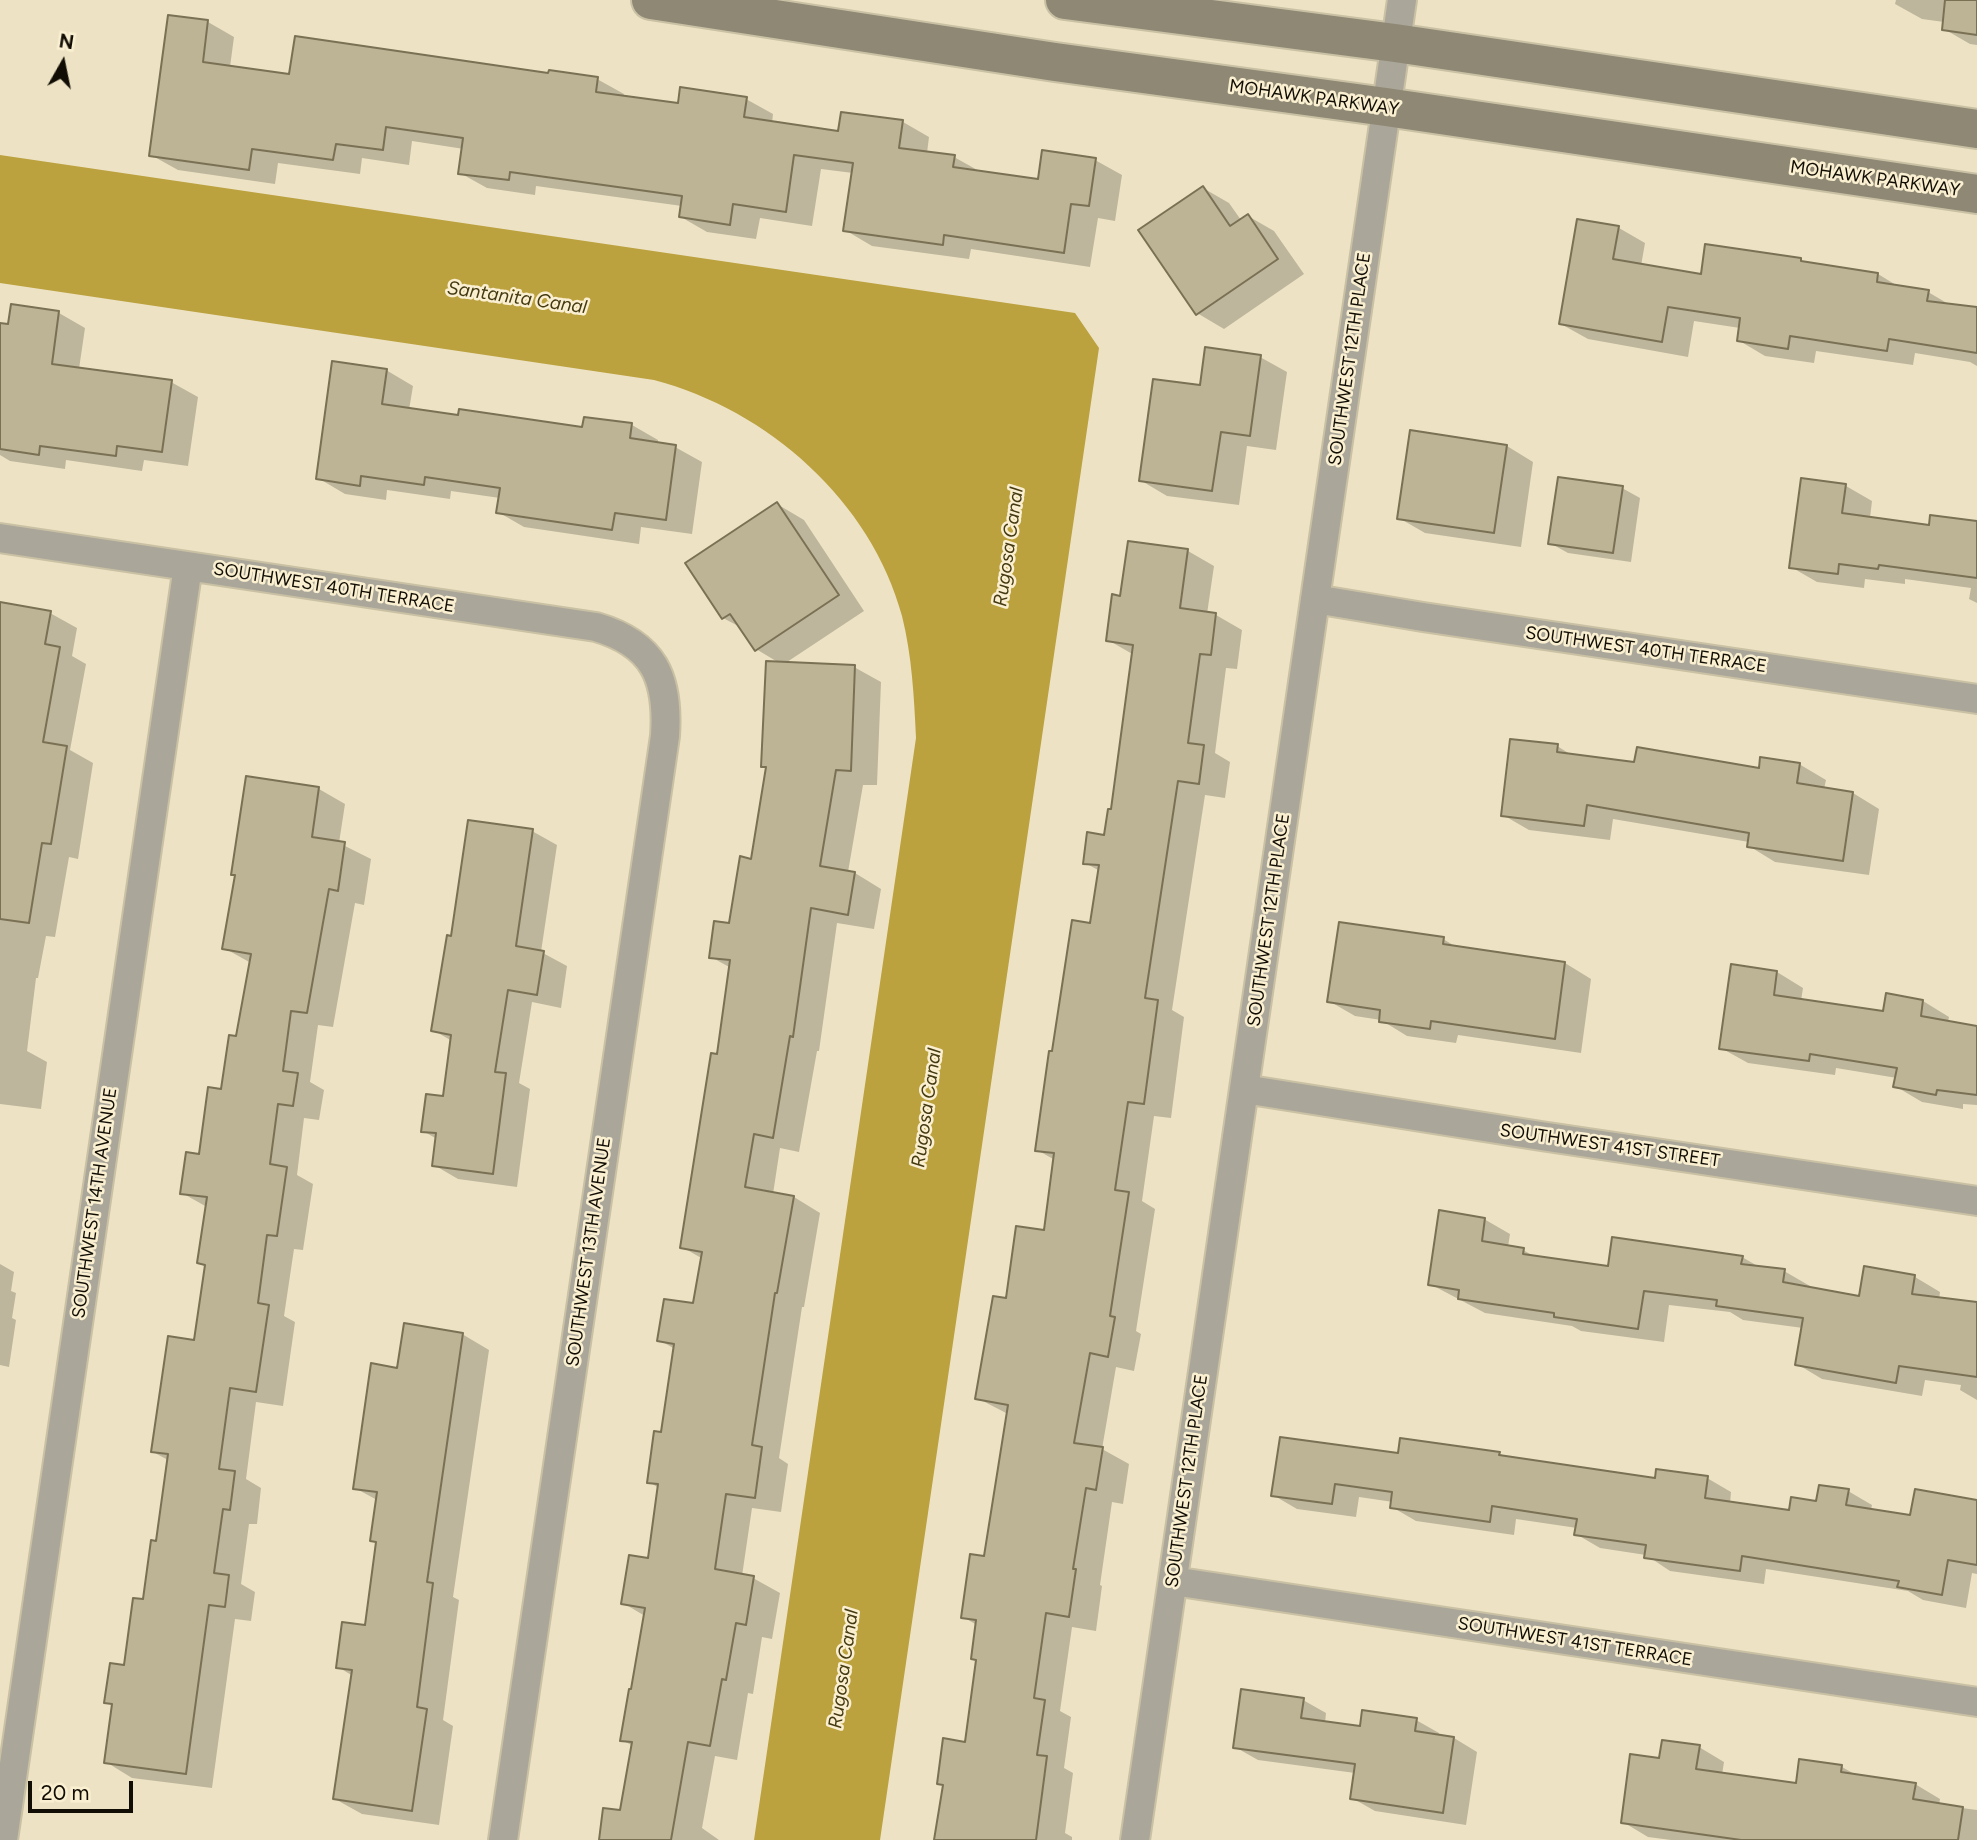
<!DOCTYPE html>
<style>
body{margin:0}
#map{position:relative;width:1977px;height:1840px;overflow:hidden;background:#ede3c4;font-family:Figtree,sans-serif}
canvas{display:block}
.north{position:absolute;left:28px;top:28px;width:70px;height:70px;-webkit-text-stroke:5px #faf0d1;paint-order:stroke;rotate:9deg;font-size:19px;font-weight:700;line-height:28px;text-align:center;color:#110d04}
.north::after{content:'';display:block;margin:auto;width:24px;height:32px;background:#110d04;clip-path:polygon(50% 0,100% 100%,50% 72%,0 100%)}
.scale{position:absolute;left:28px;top:1781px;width:105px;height:32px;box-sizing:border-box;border:4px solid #110d04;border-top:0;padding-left:9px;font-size:21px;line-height:24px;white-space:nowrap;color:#110d04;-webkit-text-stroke:5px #faf0d1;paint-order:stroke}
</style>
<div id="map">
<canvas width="1977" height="1840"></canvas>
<div class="north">N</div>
<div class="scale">20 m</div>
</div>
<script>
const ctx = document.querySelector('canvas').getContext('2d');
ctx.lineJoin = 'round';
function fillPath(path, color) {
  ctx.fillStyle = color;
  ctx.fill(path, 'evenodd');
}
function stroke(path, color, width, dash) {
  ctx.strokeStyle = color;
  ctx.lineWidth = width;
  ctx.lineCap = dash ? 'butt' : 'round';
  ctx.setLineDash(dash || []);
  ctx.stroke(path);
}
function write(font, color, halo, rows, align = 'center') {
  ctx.font = font + ' Figtree,sans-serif';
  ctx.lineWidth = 5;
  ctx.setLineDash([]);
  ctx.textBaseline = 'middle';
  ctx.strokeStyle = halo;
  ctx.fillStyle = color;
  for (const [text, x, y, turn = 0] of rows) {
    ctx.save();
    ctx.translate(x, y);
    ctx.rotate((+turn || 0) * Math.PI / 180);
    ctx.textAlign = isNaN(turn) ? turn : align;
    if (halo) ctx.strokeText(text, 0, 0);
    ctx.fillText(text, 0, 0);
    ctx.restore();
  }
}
fillPath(new Path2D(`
 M0,155l1075,158 24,35 -219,1492h-126l162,-1102c-2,-41 -4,-82 -14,-122 -31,-115 -134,-206 -248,-236l-654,-97z`), '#bca13f');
fillPath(new Path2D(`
 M1896,0h81v45l-7,-1 -26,-15v-7l-22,-3 -27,-15z
 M208,22l26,15 -4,30 61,9 259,-1 47,4 27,15 -1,3 56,8 67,-6 27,15 -1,9 68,10 63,-11 26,15 -2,16 27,4 27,15 59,9 55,-21 27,15 -7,46 -17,-3 -8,49 -119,-18 -2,10 -97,-13 -27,-16 8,-57 -32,-4 -9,57 -52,-8 -4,21 -49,-7 -26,-15 1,-11 -146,-20 -1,9 -48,-7 -27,-15 4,-24 -52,-8 -3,24 -47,-7 -2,16 -82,-11 -3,21 -97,-14 -27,-15z
 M1203,188l26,15 12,17 7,-4 26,15 30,43 -80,55 -27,-16z
 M1619,228l26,15 -4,23 61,10 99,-16 7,4 70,10 23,14 27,4 24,14 25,3v57l-7,-4 -55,-9 -2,12 -97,-14 -2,12 -49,-7 -27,-16 2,-12 -46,-7 -6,36 -100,-18 -27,-15z
 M13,306l46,7 26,15 -6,41 92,13 27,15 -10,69 -44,-6 -2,11 -76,-11 -1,9 -55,-8 -10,-6v-130l9,1z
 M1260,357l27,15 -11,78 -29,-4 -8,59 -72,-9 -27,-16 61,-93z
 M386,370l27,16 -4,24 175,19 48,-4 26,15v4l17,3 27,15 -10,72 -51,-7 -2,17 -115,-17 -26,-15 2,-14 -49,-7 -1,8 -63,-9 -1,10 -41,-6 -27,-16z
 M1507,446l26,16 -12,85 -96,-14 -26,-15z
 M1803,480l43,6 26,15 -2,17 60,9 47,-4v80l-8,-4 2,-11 -66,-9v5l-40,-5 -1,9 -47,-6 -26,-15z
 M1622,488l18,10 -9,64 -63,-9 -18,-10z
 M777,504l27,16 60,91 -80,53 70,3 27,15 -4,103h-14l-15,87 7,1 26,16 -7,40 -37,-6 -18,128h-2l-18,101 -19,-4 -7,46 21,3 26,16 -16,94h-2l-23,151 9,6 -7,48 -29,-4 -10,68 11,2 27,15 -8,46 -10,-2 -9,57 -5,-1 -11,67 -22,-4 -13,72 17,12h-119l21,-28 12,-66 -11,-6 11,-49 12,-75 -22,-13 26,-43 10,-72 -10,-6 13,-48 13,-85 -16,-9 36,-35 8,-46 -21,-12 36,-191 13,-88 -20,-11 19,-32 22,-64 16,-92 -5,-3 18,-102 -25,-15 -14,-21 -19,-10z
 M1188,551l26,15 -7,48 9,1 26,15 -5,39 -11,-1 -11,85 15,9 -5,36 -20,-3 -33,215 12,7 -13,101 -17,-2 -12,85 13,8 -19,122 5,3 -7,37 -18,-4 -14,82 27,15 -6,40 -11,-2 -12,83 2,1 -6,45 -24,-4 -12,84 11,6 -7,51 9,5 -8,60 7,4v3h-136l8,-54 -5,-3 27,-39 12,-83 -1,-36 -14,-8 23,-59 22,-144 -31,-16 30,-98 38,-68 10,-72 -18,-10 17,-97 37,-128 9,-54 -15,-8 21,-26 6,-26 22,-156 -26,-15 14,-42z
 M0,604l50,9 27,15 -5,28 14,8 -16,86 23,13 -15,96 -9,-2 -14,80 -9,-1 -8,42h-2l-9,73 20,11 -6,47 -41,-5z
 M1557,746l18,11 61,7 124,6 39,-6 27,16 -2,9 29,4 26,16 -10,66 -94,-13 -26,-16v-4l-136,-23 -3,21 -81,-10 -26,-15z
 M319,789l26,15 -6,39 32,16 -7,46 -9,-2 -22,124 -15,-2 -8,57 14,8 -5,30 -15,-2 -7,57 16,9 -10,66 -9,-1 -10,67 11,6 -12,84 -27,-4 -10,77 15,9 -4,36h-8l-8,60 14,8 -4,29 -16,-2 -23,169 -80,-10 -26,-16 7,-56 -7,-4 19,-35 20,-66 12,-58 11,-83 -15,-8 42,-110 11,-75 -7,-4 8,-56 -25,-14 19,-37 22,-65 14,-53 14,-75 -27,-15z
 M532,831l25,14 -16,107 26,14 -6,42 -29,-6 -13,81 11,6 -13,98 -59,-8 -24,-14 3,-26 -14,-8 22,-33 7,-57 -19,-11 19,-92z
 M1443,939l17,10 105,14 26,16 -10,74 -123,-18 -2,8 -49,-7 -26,-16 -26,-4 -26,-15z
 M1777,972l26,16 -2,13 83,12 39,-12 26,16 -1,5 29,6v77l-14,-1v5l-41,-7 -27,-16 2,-8 -61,-10 -1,7 -87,-12 -27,-15z
 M1484,1219l26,15 -2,13 15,3 14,8 72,10 133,-11 19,11 23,3 26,15v3l50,9 5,-30 50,9 25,15 -1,7 38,5v96l-17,-10 1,-5 -36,-5 -3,16 -100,-17 -25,-15 6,-36 -60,-8 -13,-8 -61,-7 -5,37 -83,-11 -9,-5 -87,-13 -55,-29z
 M0,1264l14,8 -3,19 5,2 -4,25 4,2 -7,47 -9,-2z
 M462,1334l27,16 -36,247 6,3 -16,120 10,6 -14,99 -77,-11 -27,-15 18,-123 -15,-9 29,-40 10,-83 -5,-4 5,-40 -22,-12 43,-118z
 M1499,1453l8,5 150,21 50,-1 24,14 -1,12 61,8 57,-21 24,14 -1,5 41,7 65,-15v72l-5,-1 -6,35 -43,-8 -15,-9 -142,-22 -2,15 -94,-13 -24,-16 -46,-7 -24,-14 1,-6 -61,-9 -2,16 -98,-14 -24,-14 1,-5 -34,-5 -3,20 -59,-8 -24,-14 127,-40z
 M1303,1700l23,13 -1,10 37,5 54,-8 23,13v3l15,2 23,14 -11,73 -91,-14 -23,-13 3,-25 -97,-13 -23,-13z
 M1699,1747l25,15 -2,13 75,10 45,-18 16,9 57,8 25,15 -1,6 38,5v30h-306l-23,-3 -25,-15 38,-62z`), '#0003');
const building = new Path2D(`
 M1945,0h32v35l-35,-5z
 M168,15l40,5 -5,42 86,12 6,-38 253,37 1,-3 49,7 -2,15 82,11 2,-16 67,10 -3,20 94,14 3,-19 62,8 -4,28 56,7 -2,12 85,12 4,-29 54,8 -7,48 -18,-2 -7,49 -120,-18 -1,10 -100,-14 10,-68 -59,-8 -8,57 -53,-8 -3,21 -51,-8 3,-21 -172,-24 -1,8 -51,-6 5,-36 -77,-11 -3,23 -47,-6 -3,16 -81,-11 -3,21 -100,-14z
 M1203,186l27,40 18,-12 30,45 -82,56 -58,-85z
 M1577,219l42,7 -6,33 88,15 4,-30 96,14v3l77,12 -1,9 52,8 -2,11 50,6v46l-88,-14 -2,12 -97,-15 -2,13 -51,-8 3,-23 -72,-11 -6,35 -103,-18z
 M11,304l48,7 -7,53 120,16 -10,72 -45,-6 -1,10 -76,-10 -1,9 -39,-6v-126l8,1z
 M1205,347l56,8 -11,81 -29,-4 -9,59 -73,-10 14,-102 47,6z
 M332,361l55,8 -5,35 76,11 1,-6 123,18 2,-10 48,6 -2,15 46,7 -10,75 -51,-7 -3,17 -116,-17 4,-25 -75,-11 -1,8 -63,-9 -1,10 -44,-7z
 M1410,430l97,15 -13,88 -97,-14z
 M1558,477l65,9 -10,67 -65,-9z
 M1801,478l45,6 -4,29 87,12 1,-10 47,6v57l-98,-13 -1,4 -39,-5 -1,10 -49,-6z
 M777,502l62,93 -84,56 -25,-37 -8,5 -37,-56z
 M1128,541l60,8 -8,59 36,5 -5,42 -11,-1 -12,89 16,2 -5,39 -21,-3 -33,217 13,2 -14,104 -16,-2 -13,88 14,2 -19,124 5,1 -7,40 -18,-4 -16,90 29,4 -7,43 -10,-2 -13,81h3l-7,48 -23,-4 -12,85 11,2 -8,55 10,1 -11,84h-102l9,-55 -6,-1 6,-46 22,4 11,-82 -5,-1 5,-39 -15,-2 9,-64 14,2 24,-151 -33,-6 18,-103 13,2 10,-72 28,4 10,-77 -19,-2 14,-100h3l20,-131 18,3 9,-58 -16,-1 4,-32 17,3 4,-26h3l22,-164 -27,-4 6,-47 8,2z
 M0,602l51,9 -6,33 15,3 -17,95 24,4 -16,98 -9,-1 -13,80 -29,-4z
 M766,661l89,4 -4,106 -15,-1 -16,96 35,6 -7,43 -37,-7 -18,129 -3,-1 -17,102 -19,-4 -9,53 49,9 -17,97h-2l-23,152 10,2 -7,51 -29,-4 -11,75 39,7 -8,49 -10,-2 -10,57 -4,-1 -12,67 -22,-4 -17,98h-72l4,-32 17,2 12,-68 -12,-1 9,-52h2l14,-81 -24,-4 8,-49 19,3 10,-74 -11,-1 7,-52 7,1 13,-88 -17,-3 7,-42 29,4 9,-51 -22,-4 31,-195 6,1 13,-94 -21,-2 5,-37 15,2 11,-67 11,3 15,-92h-5z
 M1510,739l48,5 -1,8 77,10 3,-15 122,21 1,-11 40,6 -3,20 56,9 -10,69 -96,-14 2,-14 -162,-28 -3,21 -83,-10z
 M246,776l73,11 -7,50 33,5 -7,49 -9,-2 -22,124 -16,-2 -8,60 15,2 -5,33 -15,-2 -8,60 17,3 -10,69 -10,-1 -9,68 11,2 -13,87 -26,-4 -11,81 16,2 -5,39 -7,-1 -9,64 15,2 -4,32 -16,-2 -23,169 -82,-11 8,-59 -8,-1 6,-40 14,2 9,-67 10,1 8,-59 5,1 12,-87 -17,-2 17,-116 26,4 11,-75 -8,-2 10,-66 -27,-3 6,-42 13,2 9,-67 13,2 8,-54 7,1 15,-82 -29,-5 13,-74h-4z
 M468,820l65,9 -17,117 28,5 -7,44 -29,-5 -13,82 11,1 -13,101 -61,-8 4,-33 -15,-1 5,-38 17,2 8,-61 -20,-4 16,-96 4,1z
 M1339,922l105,15 -1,7 122,18 -10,77 -124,-18 -1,8 -51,-7 1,-12 -53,-8z
 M1731,964l46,7 -3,24 109,16 3,-18 37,7 -2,16 56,10v69l-40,-5 -1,5 -43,-8 4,-19 -87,-14 -1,7 -90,-12z
 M1439,1210l46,8 -3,23 42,7 -1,6 85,12 4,-29 131,19 -2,8 44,5 -2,13 76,14 5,-30 51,9 -3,19 65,8v75l-78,-11 -3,17 -101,-18 8,-47 -87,-12 1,-6 -73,-9 -6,38 -84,-12v-4l-96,-14 1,-9 -31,-5z
 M404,1323l59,10 -36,249 6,1 -16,124 10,2 -15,102 -79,-12 19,-129 -16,-2 6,-46 23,3 11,-83 -6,-1 7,-49 -24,-3 18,-126 26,5z
 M1280,1437l118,16 2,-15 100,14 -1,3 156,23 1,-9 52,7 -3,22 84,12 2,-13 25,4 3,-16 30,4 -3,16 64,10 5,-26 62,11v65l-29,-5 -6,35 -45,-8 2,-6 -157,-25 -2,15 -96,-13 2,-13 -72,-10 3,-16 -85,-13 -2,16 -100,-14 2,-16 -57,-8 -3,20 -61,-8z
 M1241,1689l63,9 -3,20 59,8 2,-16 55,8 -2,13 39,6 -11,76 -93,-14 5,-35 -122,-16z
 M1662,1740l38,5 -4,24 100,14 3,-24 43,6 -1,7 75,11 -3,16 50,8 -5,33h-217l-120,-17 9,-69 29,4z`);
fillPath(building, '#bdb395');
stroke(building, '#7a7155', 2);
const street = new Path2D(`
 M0,538l596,89c58,17 73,51 69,109l-162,1104
 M1315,599l108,18 554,82
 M1244,1089l297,47 436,65
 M1173,1581l804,121
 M3,1840l185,-1274
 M1135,1840l267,-1840`);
const secondary = new Path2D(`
 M651,0l404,62 331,45 591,87
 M1065,0l330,43 582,86`);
stroke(street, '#cac1a5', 32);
stroke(secondary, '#cac1a5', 42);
stroke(street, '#aaa699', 28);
stroke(secondary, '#8e8875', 38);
write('18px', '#110d04', '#faf0d1', [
 ["MOHAWK PARKWAY",1314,98,8],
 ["MOHAWK PARKWAY",1875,179,8],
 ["SOUTHWEST 12TH PLACE",1350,359,-82],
 ["SOUTHWEST 40TH TERRACE",334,588,9],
 ["SOUTHWEST 40TH TERRACE",1646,650,8],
 ["SOUTHWEST 12TH PLACE",1269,920,-82],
 ["SOUTHWEST 41ST STREET",1610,1146,8],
 ["SOUTHWEST 14TH AVENUE",95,1203,-82],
 ["SOUTHWEST 13TH AVENUE",589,1252,-82],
 ["SOUTHWEST 12TH PLACE",1187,1481,-82],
 ["SOUTHWEST 41ST TERRACE",1575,1642,9]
]);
write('italic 19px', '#443910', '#faf0d1', [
 ["Santanita Canal",517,298,8],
 ["Rugosa Canal",1009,547,-82],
 ["Rugosa Canal",927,1108,-82],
 ["Rugosa Canal",844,1669,-82]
]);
</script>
